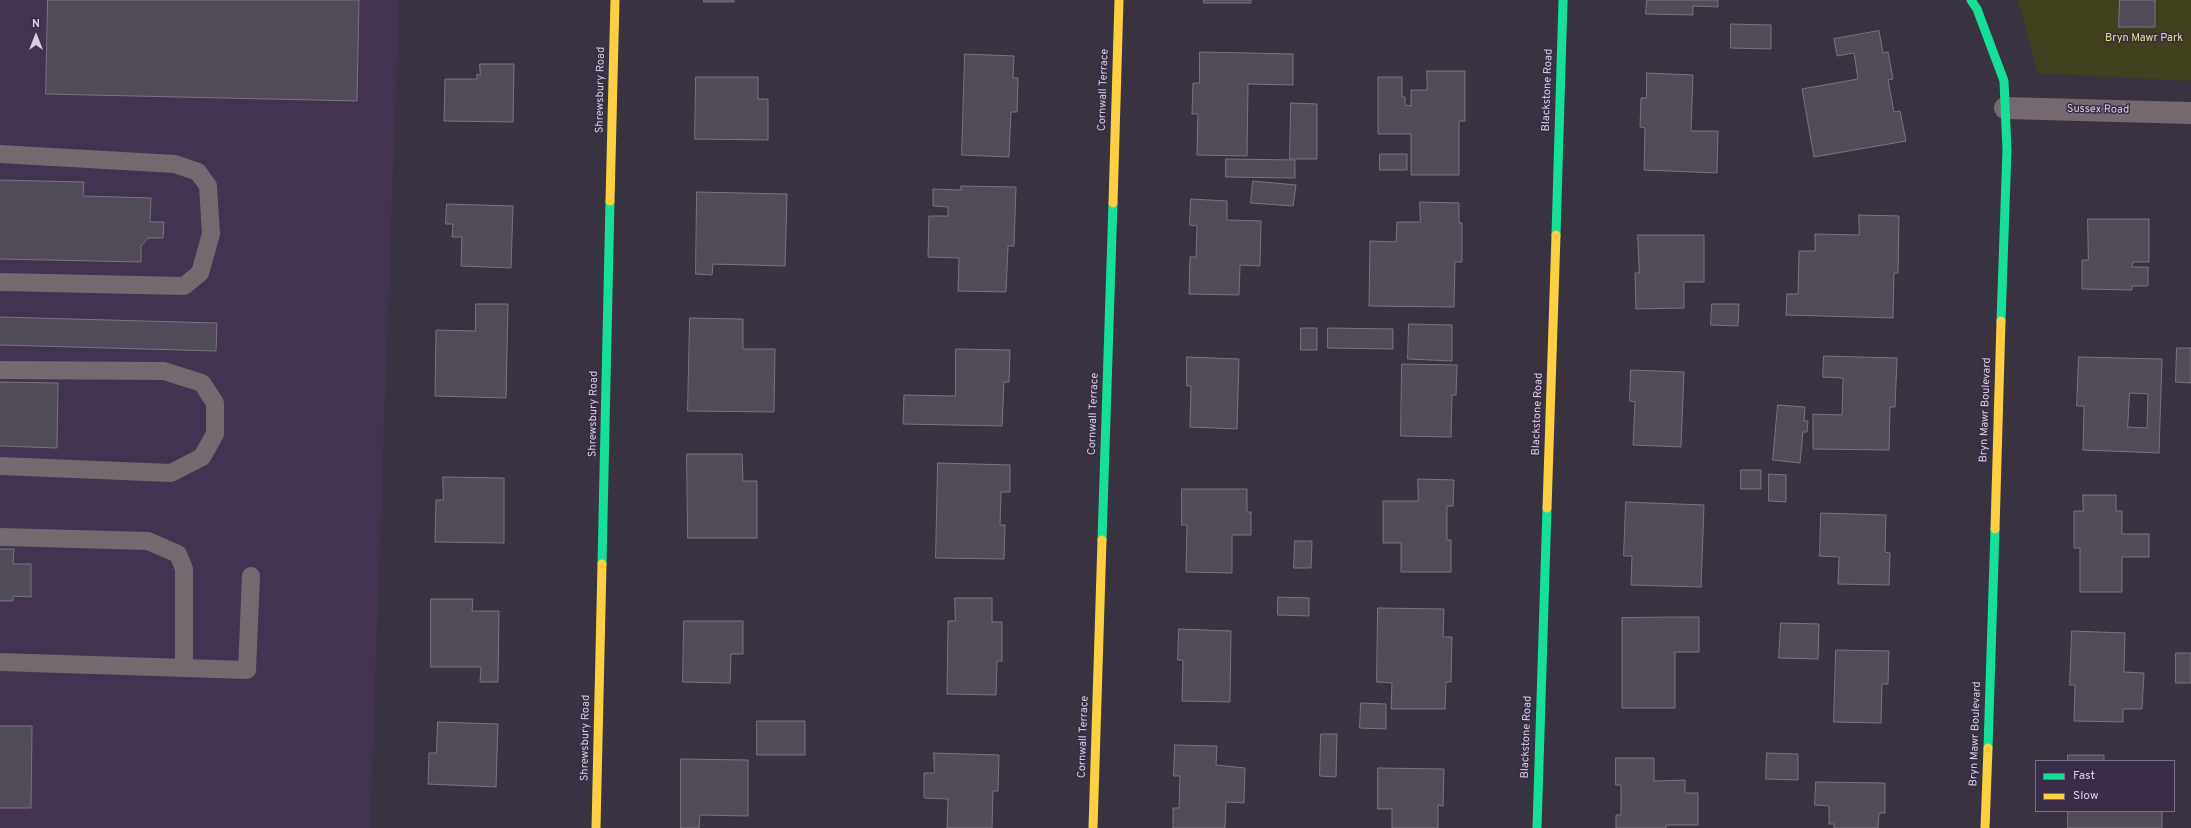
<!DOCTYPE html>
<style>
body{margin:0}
#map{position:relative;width:2191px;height:828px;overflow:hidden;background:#393240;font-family:Overpass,sans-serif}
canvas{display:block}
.legend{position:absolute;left:2035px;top:760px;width:140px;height:52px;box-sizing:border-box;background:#392c46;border:1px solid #796e84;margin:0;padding:5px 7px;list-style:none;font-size:12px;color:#d8d0e0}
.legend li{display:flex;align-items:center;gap:8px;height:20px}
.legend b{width:20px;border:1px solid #796e84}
.north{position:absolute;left:16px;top:16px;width:40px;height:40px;-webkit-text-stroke:3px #392c46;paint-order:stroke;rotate:0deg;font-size:11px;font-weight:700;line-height:16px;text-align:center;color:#d8d0e0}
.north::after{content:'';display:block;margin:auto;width:14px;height:18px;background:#d8d0e0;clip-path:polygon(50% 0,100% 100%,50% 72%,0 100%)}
</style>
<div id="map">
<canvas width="2191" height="828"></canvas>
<ul class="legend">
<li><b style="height:5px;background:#16e098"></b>Fast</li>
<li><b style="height:5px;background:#ffcf43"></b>Slow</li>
</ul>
<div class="north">N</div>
</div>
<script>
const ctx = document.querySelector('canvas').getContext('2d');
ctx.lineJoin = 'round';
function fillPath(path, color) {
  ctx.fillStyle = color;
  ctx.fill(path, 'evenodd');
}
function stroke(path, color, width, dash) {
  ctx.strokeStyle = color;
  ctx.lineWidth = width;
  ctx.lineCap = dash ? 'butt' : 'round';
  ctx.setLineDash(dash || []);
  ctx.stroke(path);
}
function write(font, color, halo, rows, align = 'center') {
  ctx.font = font + ' Overpass,sans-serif';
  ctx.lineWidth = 3;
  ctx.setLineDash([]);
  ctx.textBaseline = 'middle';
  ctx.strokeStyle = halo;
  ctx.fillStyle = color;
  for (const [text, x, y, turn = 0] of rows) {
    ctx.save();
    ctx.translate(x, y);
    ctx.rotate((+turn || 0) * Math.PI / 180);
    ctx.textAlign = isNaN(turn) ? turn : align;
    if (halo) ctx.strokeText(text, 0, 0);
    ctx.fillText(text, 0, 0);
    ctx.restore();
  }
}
fillPath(new Path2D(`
 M0,0h399l-29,828h-370z`), '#423350');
fillPath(new Path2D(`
 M2018,0h173v81l-153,-8z`), '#40401f');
const building = new Path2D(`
 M48,0h311l-2,101 -311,-7z
 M704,0h30v2h-30z
 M1204,0h47v3h-47z
 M1647,0h71v7l-25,-1v9l-47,-1z
 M2120,0h35v27h-36z
 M1731,24l40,1v24l-40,-1z
 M1879,31l4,22 5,-1 5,27 -5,1 6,32 6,-1 6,30 -92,16 -12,-68 56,-10 -4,-26 -17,3 -3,-17z
 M1200,52l93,2v31l-45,-1 -1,72 -50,-1 1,-41h-6l1,-31h6z
 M965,54l49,2 -1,22h5l-1,34h-6l-2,45 -47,-2z
 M480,64h34l-1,58 -69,-1 1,-42h32v-5l3,1z
 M1427,71h38v50h-6v54h-48v-41h-33v-57h24v20h3v8l6,1v-16h16z
 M1647,73l46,2 -2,56h27l-1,42 -73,-3 1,-42 -5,-1 1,-29h5z
 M696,77h62v22h10v41l-73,-1z
 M1291,103l26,1v55h-27z
 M1380,154h27v16h-27z
 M1226,159l69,1v18l-69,-1z
 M0,180l84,2 -1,14 68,2 -1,24h14l-1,16h-15l-7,8v16l-141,-3z
 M1253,181l43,4 -3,21 -42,-3z
 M961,186l55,1 -2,59h-6l-2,46 -48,-1 1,-33 -31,-1 1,-41h19v-9l-15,-1v-17l28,1z
 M697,192l90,2 -2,72 -72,-2 -1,11 -16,-1z
 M1191,199l36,2v19l34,1 -1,45 -20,-1 -1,30 -50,-1 1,-37h6l1,-31 -7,-1z
 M1420,202l39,1v20h3v39h-7l-1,45 -85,-1 1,-65 26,1 1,-20h23z
 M447,204l66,2 -2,62 -50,-2 1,-29h-10l1,-13h-7z
 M1859,215l40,1 -1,57h-4l-1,45 -107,-3 1,-21h11l1,-43h16v-17l44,1z
 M2088,219h61v43h-16l-1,5h16v19h-16v4l-50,-1v-29h6z
 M1638,235h66v47h-20v26l-48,1 -1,-36h4z
 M476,304h32l-2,94 -71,-2 1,-66 39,1z
 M1712,304h27l-1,22 -27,-1z
 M0,317l217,6 -1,28 -216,-6z
 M690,318l53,1v30h32l-1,63 -86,-1z
 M1409,324l43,1v36l-44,-2z
 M1301,328h16v22h-16z
 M1328,328l65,1v20l-65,-1z
 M2177,348h14v35l-15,-1z
 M956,349l54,1 -1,32h-5l-2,44 -99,-2 1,-29 51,1z
 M1824,356l73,2 -2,49h-5l-1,43 -76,-1v-35l29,1 1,-37 -20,-1z
 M1187,357l52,2 -2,70 -47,-2 1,-41h-4z
 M2079,357l83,2 -3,94 -76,-3 1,-44h-7zM2130,393l18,1 -1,34 -19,-1z
 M1402,364l55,1 -1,30h-4l-1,42 -50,-1z
 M1631,370l53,2 -3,75 -48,-2 2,-43 -5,-1z
 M0,382l58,1 -1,65 -57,-2z
 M1778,405l27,2 -1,14h4l-1,11h-4l-3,31 -27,-3z
 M687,454h55l1,27h14v57h-69z
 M938,463l72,2v27h-9l-1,33h5l-1,34 -68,-1z
 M1741,470h20v19h-20z
 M1769,474l17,1v27l-17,-1z
 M443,477l61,1v65l-69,-1 1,-42h7z
 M1418,479l36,1 -1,26h-6v34h4v32h-50v-29h-18v-42h35z
 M1182,489h65v23h4v23h-19v38l-46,-1 1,-47h-5z
 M2083,495h33v16h6v23h27v23h-27v35h-42v-44h-6v-37h9z
 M1626,502l78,3 -3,82 -70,-2 1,-29h-8z
 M1821,513l65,2 -1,37 5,1 -1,32 -51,-1 1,-27 -19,-1z
 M1295,541h17l-1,27h-17z
 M0,549h14l-1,15h18v33l-18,-1v5h-13z
 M1278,597l31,1v18l-31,-1z
 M955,598h37v24h10v39h-5l-1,34 -49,-1 1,-73h7z
 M431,599h42l-1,12h27l-1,71h-18l1,-15h-50z
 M1378,608l66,1 -1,28h9l-1,45h-5l-1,27h-54l1,-26 -15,-1z
 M1675,617h24v35h-24v56h-53v-90z
 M684,621h59v33h-12l-1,29 -47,-1z
 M1781,623l38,1 -1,35 -39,-1z
 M1179,629l52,2 -1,71 -48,-1 1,-41h-5z
 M2072,631l53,2 -1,39 20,1 -2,36h-19v13l-49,-1 1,-36h-5z
 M1836,650l53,1 -1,33h-6l-1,39 -47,-1z
 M2176,653h15v30h-15z
 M1361,703l25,1v25l-26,-1z
 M757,721h48v34h-48z
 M438,722l60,2 -2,63 -68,-3 1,-31h7z
 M0,726h32l-1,82h-31z
 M1321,734h16l-1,43 -16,-1z
 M1175,745l42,1 -1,19 29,3 -1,35 -18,-1 -1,26h-52v-20h6l1,-32h-6z
 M934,753l65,2 -1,36h-5l-1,37h-45l1,-29 -24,-1v-25h10z
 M1767,753l31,1v26l-32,-1z
 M2068,755h36v6h-36z
 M1616,758h38v23l31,-1v13h13v32h-32v3h-50v-13h5v-30h-5z
 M681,759l67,1v56l-48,-1 -1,13h-18z
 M1378,768l66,1 -1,37 -5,-1v23h-46v-19h-14z
 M1816,782l69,1v30h-6l-1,15h-44v-4h-5v-18l-14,-1z
 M2068,811h94v17h-94z`);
fillPath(building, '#524c58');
stroke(building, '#7a7481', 1);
stroke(new Path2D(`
 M0,154l175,10 23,8 10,14 3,48 -11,39 -16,13 -184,-4
 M0,370l164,1 38,12 13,20v31l-13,23 -31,16 -171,-7
 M0,537l148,4 30,13 6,15v99
 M0,662l247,8 4,-94`), '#74696e', 18);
stroke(new Path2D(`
 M2005,108l186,5`), '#74696e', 22);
stroke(new Path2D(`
 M1971,0l6,9 27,72 3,69 -6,171
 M1556,235l7,-235
 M1102,540l11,-337
 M602,564l8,-363
 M1988,748l7,-219
 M1537,828l10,-320`), '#16e098', 9);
stroke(new Path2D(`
 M610,201l5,-201
 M1113,203l6,-203
 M1547,508l9,-273
 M1995,529l6,-208
 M596,828l6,-264
 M1093,828l9,-288
 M1985,828l3,-80`), '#ffcf43', 9);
write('11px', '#dee37e', '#392c46', [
 ["Bryn Mawr Park",2144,39]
]);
write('11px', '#d8d0e0', '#392c46', [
 ["Shrewsbury Road",601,90,-89],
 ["Cornwall Terrace",1104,90,-88],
 ["Blackstone Road",1548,90,-88],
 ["Sussex Road",2098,110,1],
 ["Bryn Mawr Boulevard",1986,410,-88],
 ["Shrewsbury Road",594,414,-89],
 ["Cornwall Terrace",1094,414,-88],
 ["Blackstone Road",1538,414,-88],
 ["Bryn Mawr Boulevard",1976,734,-88],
 ["Cornwall Terrace",1084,737,-88],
 ["Blackstone Road",1527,737,-88],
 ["Shrewsbury Road",586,738,-89]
]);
</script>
